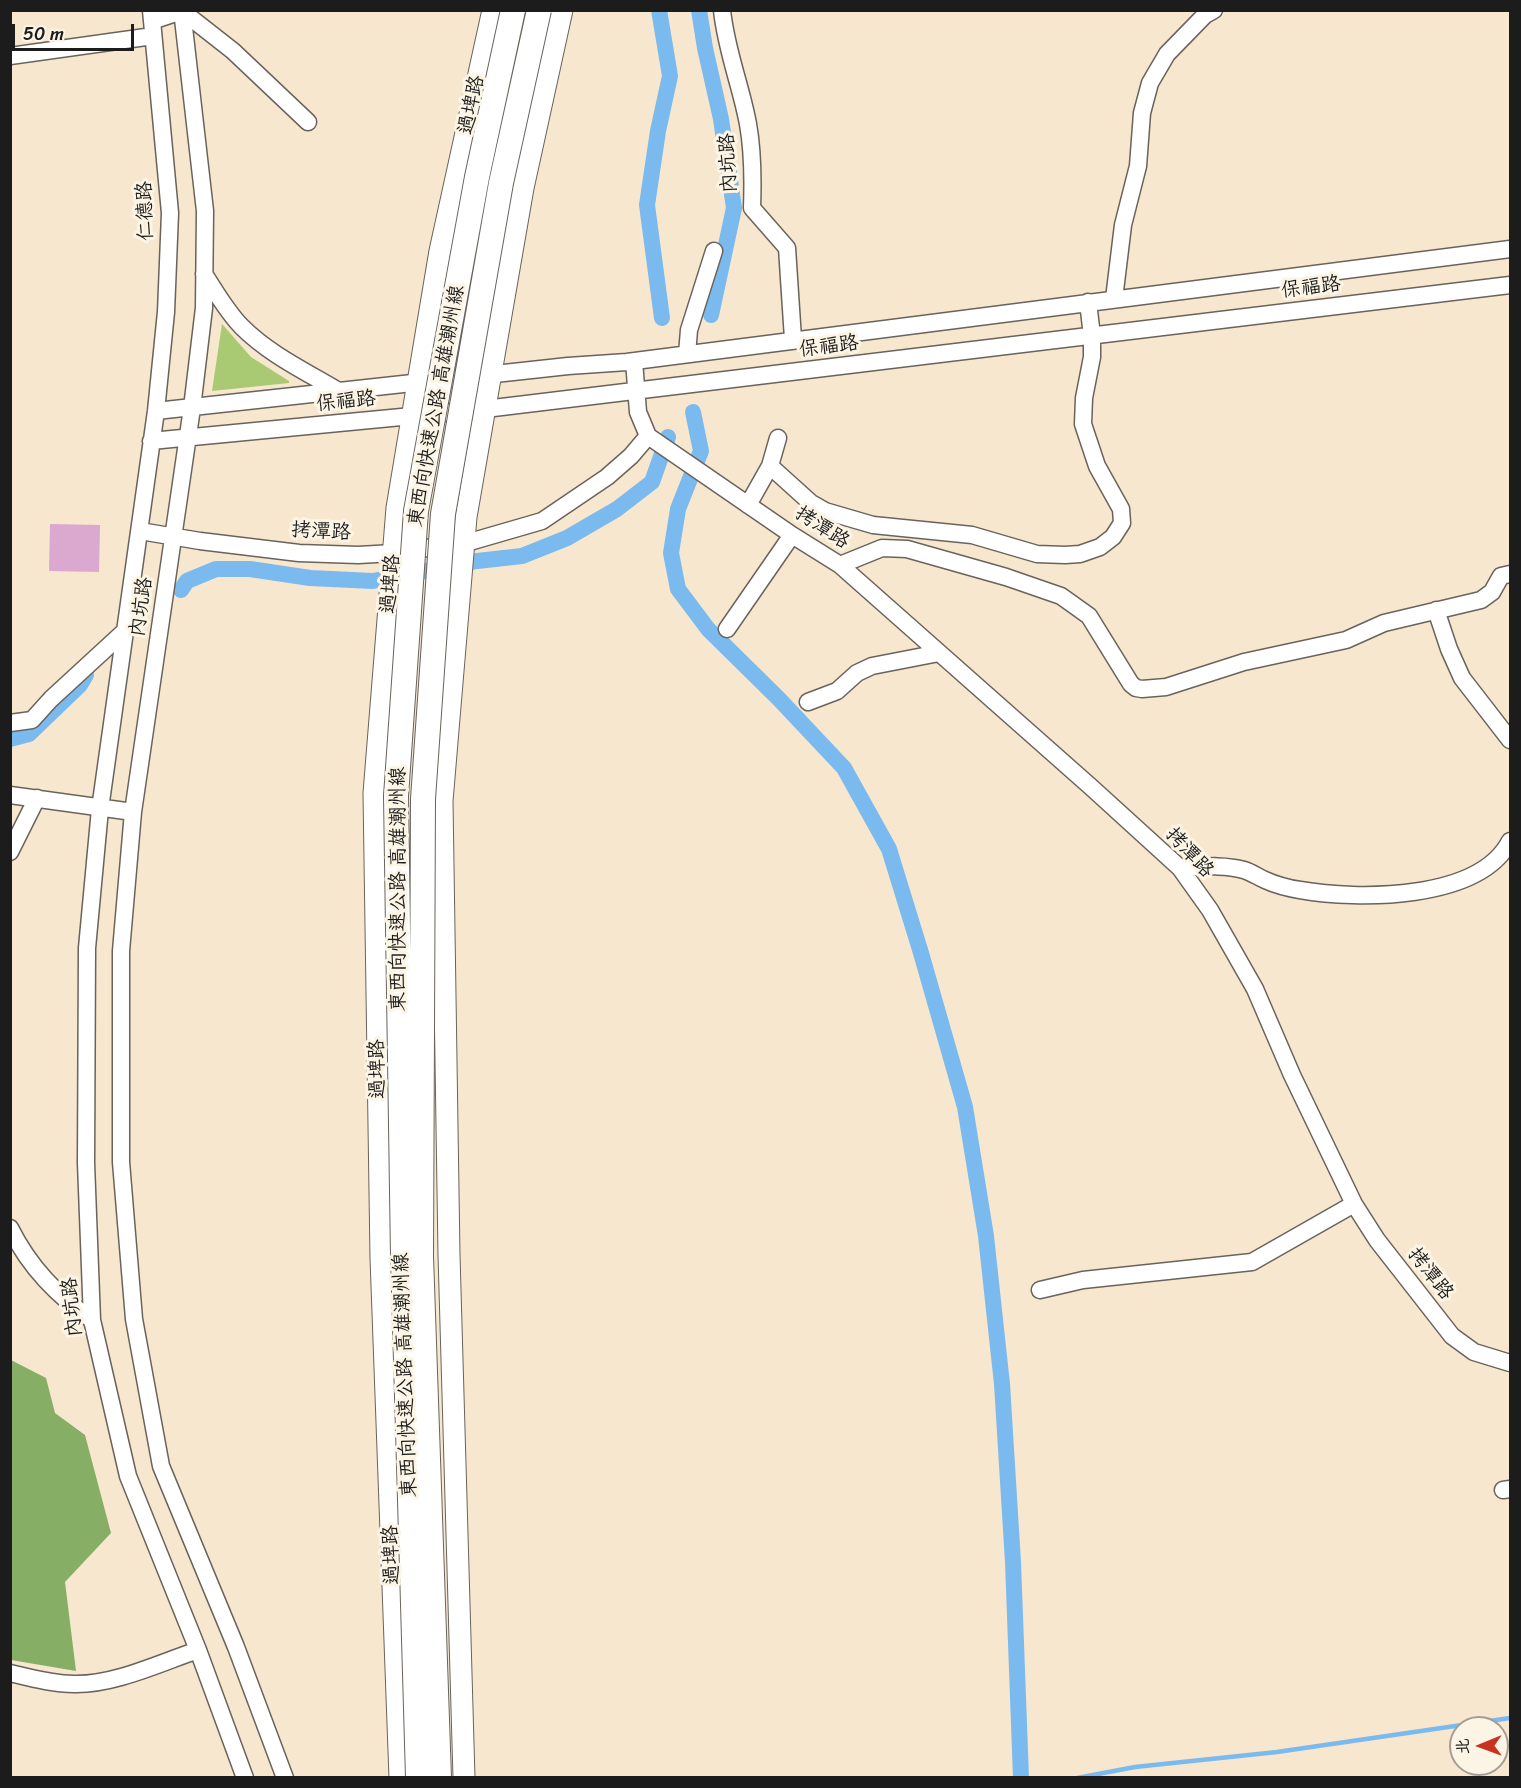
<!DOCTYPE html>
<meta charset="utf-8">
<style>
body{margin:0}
#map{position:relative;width:1521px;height:1788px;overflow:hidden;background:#f7e7cf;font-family:Sriracha,"LXGW WenKai TC",sans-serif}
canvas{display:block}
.frame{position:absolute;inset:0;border:12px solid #1c1c1c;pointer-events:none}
.north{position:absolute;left:1449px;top:1716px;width:60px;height:60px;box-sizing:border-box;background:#fcf5e5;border:2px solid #a29e95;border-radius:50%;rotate:269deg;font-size:16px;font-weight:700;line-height:24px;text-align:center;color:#1c1c1c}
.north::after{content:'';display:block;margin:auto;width:21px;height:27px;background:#c8321e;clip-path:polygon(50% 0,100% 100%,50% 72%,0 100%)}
.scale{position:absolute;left:12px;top:24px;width:122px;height:27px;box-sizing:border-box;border:3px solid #1c1c1c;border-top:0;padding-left:8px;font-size:18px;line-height:21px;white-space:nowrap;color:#1c1c1c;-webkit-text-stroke:4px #fcf5e5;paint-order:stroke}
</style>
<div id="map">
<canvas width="1521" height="1788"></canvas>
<div class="frame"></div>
<div class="north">北</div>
<div class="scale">50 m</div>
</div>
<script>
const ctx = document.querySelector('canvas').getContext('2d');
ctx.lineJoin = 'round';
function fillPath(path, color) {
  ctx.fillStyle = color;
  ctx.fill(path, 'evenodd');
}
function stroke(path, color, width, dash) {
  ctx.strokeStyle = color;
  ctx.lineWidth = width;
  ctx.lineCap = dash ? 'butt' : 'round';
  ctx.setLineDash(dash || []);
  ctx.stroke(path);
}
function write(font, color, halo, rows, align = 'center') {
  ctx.font = font + ' Sriracha,"LXGW WenKai TC",sans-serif';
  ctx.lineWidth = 6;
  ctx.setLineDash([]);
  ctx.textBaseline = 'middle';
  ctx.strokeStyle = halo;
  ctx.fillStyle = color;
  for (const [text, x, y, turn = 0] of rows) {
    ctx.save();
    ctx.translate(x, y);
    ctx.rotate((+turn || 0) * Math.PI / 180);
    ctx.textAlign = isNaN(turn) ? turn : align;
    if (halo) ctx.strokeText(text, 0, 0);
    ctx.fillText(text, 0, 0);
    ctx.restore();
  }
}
fillPath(new Path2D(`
 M222,324l29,33 38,24v2l-77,8z`), '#a9ca73');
fillPath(new Path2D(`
 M11,1360l35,18 9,35 30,22 26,98 -46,49 11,89 -65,-11z`), '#86ae65');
stroke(new Path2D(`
 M1077,1778l58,-11 142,-15 233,-34`), '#7abaee', 4.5);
stroke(new Path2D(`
 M659,10l11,66 -12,55 -11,74 15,113
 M699,10l6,38 16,71 13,89 -23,107
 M693,412l8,39 -23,58 -7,44 7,36 30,40 71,70 65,69 45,81 32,104 44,154 21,129 16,148 11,178 8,216
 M181,590l6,-9 29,-12h34l60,9 63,3 104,-20 45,-5 45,-18 50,-29 35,-27 16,-45
 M10,739l19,-5 51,-49 6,-10`), '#7abaee', 16);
fillPath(new Path2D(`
 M50,524l50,1 -1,47 -50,-1z`), '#dba8d0');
const minor = new Path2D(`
 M151,10l19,203 -4,99 -10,99 -56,398 -13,139 -1,215 6,157 36,156 70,174 47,128
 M182,10l23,201 -1,97 -12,100 -59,404 -12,139v211l13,157 27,147 75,181 49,131
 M722,10c4,40 19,76 26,114 5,28 5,57 4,84l35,40 6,91
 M152,21l30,-10 51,40 75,71
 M10,56l143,-20
 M204,274c12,18 23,38 38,53 28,28 65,45 98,65
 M1114,299l9,-74 15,-59 4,-53 8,-30 17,-29 38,-39 9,-5
 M687,354l2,-24 25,-79
 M634,361l4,51 10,24 144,99 48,30 251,222 89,81 30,42 45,79 37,86 62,129 23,36 75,96 22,16 36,11
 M156,411l412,-45 59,-4 883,-113
 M151,441l334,-32 1025,-124
 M770,466l41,37 14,8 48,14 99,10 65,19 28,1 15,-1 20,-7 13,-10 9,-14 -1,-14 -24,-43 -14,-42 1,-26 8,-41v-21l-4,-34
 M748,505l22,-39 8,-28
 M140,531l60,10 99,12 59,2 36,-2 79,-12 69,-20 65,-44 24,-21 17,-20
 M840,565l42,-17 25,1 99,28 55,19 28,20 42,68 5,4 6,1 24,-2 78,-25 102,-22 38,-17 97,-23 11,-8 9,-16 9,-2
 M1436,610l13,39 13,29 48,62
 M727,629l65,-94
 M808,702l29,-11 20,-18 15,-7 67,-13
 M10,723l22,-3 19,-21 75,-69
 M10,795l123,17
 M10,852l27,-54
 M1180,868c21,-1 43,-4 64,2 7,2 14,7 21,10 11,5 22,8 35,10 57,10 179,11 210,-49
 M10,1228c20,40 47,67 82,92
 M1040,1290l43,-10 169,-18 102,-58
 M1503,1490l7,-1
 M10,1673c21,5 43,11 64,11 40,1 86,-21 124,-34`);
const major = new Path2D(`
 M400,1778l-19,-520 -7,-465 23,-285 43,-257 53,-241
 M464,1778l-15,-523 -7,-454 24,-284 57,-329 39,-178`);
stroke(minor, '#69635b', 19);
stroke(major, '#69635b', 23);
stroke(minor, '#fff', 16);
stroke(major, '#fff', 21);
const highwayBridge = new Path2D(`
 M418,1778l-15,-521 -7,-461 20,-285 61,-334 36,-167
 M439,1778l-18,-522 2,-457 20,-285 58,-331 38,-173`);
stroke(highwayBridge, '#69635b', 26, []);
stroke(highwayBridge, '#fff', 24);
write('20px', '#1c1c1c', '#fcf5e5', [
 ["過埤路",472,105,-78],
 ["內坑路",729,163,-93],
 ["仁德路",146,211,-92],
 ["保福路",1311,288,-7],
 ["保福路",829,347,-7],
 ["保福路",346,402,-6],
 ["東西向快速公路 高雄潮州線",437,406,-80],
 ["拷潭路",822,528,33],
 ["拷潭路",321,532,3],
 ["過埤路",391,584,-85],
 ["內坑路",142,607,-82],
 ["拷潭路",1189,853,47],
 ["東西向快速公路 高雄潮州線",399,889,-90],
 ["過埤路",378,1069,-91],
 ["拷潭路",1430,1274,52],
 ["內坑路",73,1307,-96],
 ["東西向快速公路 高雄潮州線",406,1375,-92],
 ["過埤路",392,1555,-92]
]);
</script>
